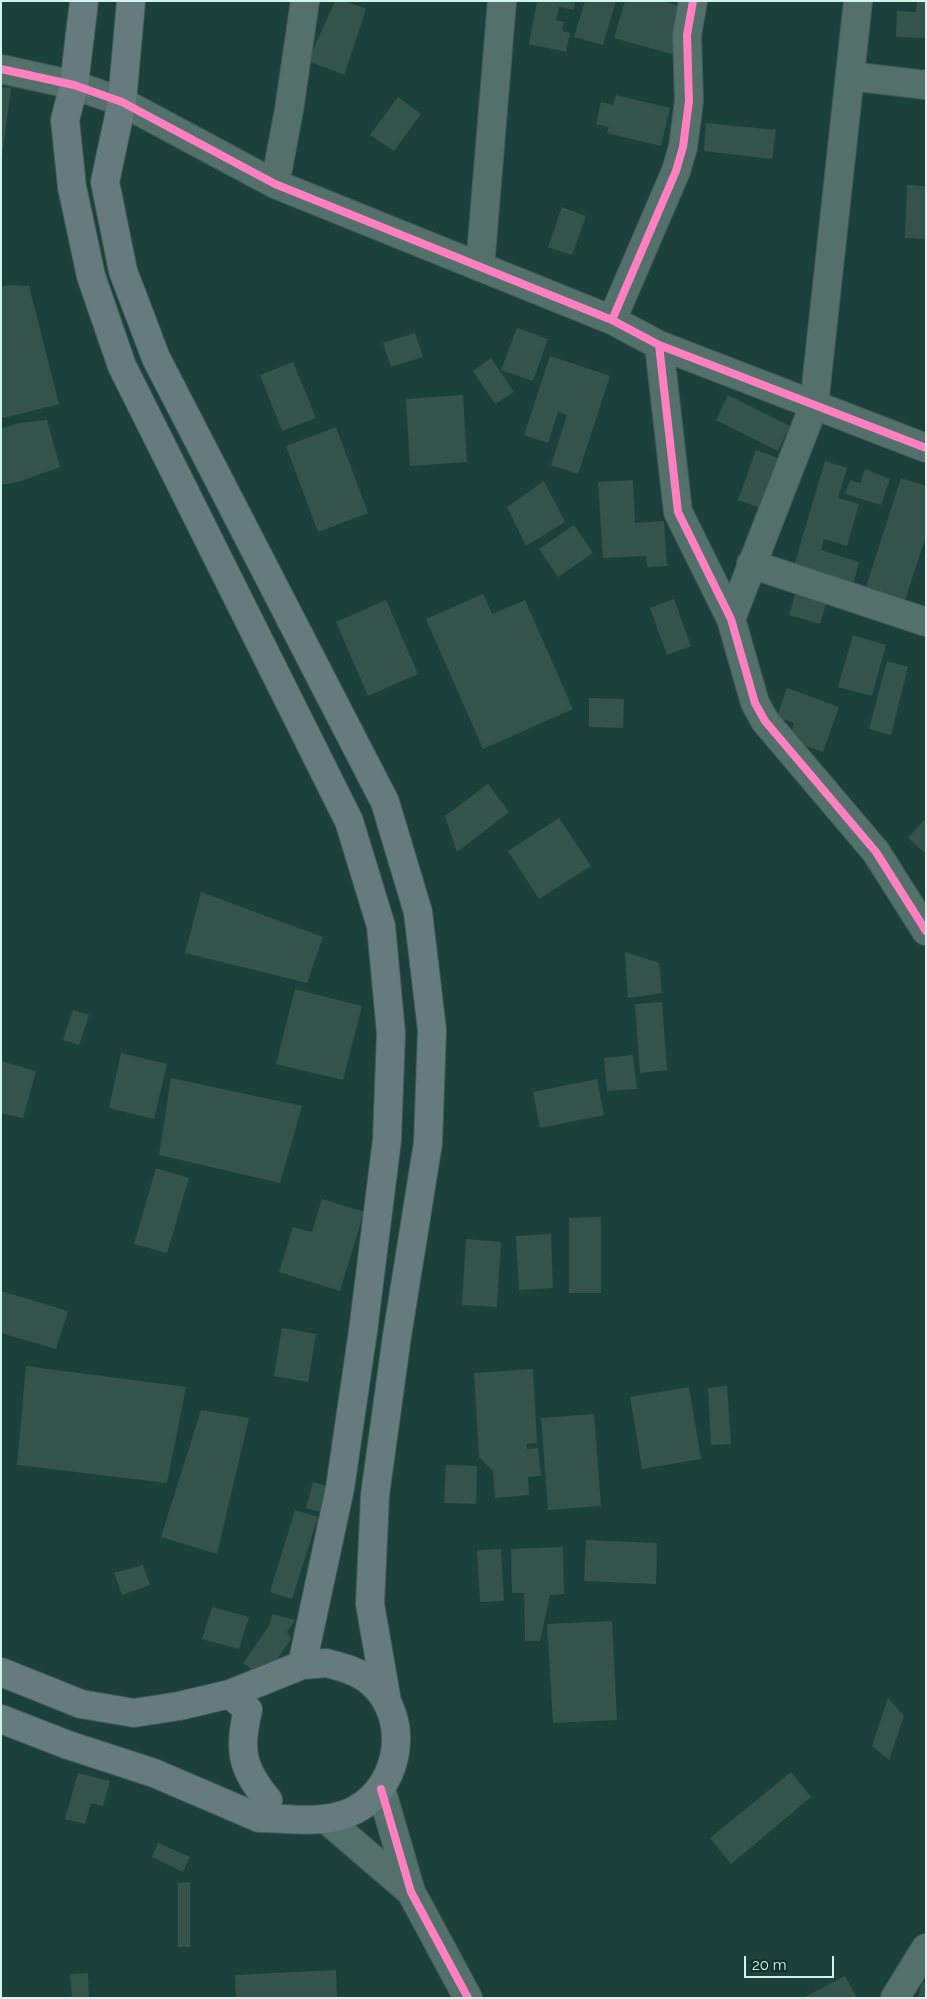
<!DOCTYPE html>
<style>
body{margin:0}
#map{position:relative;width:927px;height:1999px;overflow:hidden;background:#1c403a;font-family:Raleway,sans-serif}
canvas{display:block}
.frame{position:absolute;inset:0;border:2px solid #d0f5ed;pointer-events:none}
.scale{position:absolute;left:744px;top:1956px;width:90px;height:22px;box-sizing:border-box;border:2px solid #d0f5ed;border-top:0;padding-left:6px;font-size:15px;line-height:18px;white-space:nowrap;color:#d0f5ed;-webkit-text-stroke:4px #0f312b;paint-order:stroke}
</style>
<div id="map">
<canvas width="927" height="1999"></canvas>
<div class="frame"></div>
<div class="scale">20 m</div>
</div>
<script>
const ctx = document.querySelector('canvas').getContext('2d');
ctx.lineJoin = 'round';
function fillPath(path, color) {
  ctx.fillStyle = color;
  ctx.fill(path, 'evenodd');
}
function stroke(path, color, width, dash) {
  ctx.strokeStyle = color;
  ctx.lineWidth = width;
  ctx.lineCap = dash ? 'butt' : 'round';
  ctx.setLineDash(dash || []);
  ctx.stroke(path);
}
fillPath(new Path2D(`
 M335,1h10l21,8 -22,66 -36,-14z
 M537,1h38l-1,9 -15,-3 -3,13 8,2 -2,9 8,2 -4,19 -37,-8z
 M585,1h31l-13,44 -29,-8z
 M625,1h38l26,8 -14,46 -61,-17z
 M917,1h9v37l-30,-1 1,-26 19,1z
 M1,87l10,1 -9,69h-1z
 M616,95l54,13 -9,38 -54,-13 2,-6 -13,-3 5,-22 12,3z
 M398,97l23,17 -27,37 -24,-16z
 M706,123l70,7 -4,29 -68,-8z
 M907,185l19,1v53l-21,-1z
 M562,207l24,9 -14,39 -24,-8z
 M8,285l21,1 30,118 -55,14 -3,-1v-130z
 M517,328l31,11 -15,42 -32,-11z
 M415,333l8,24 -32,10 -8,-24z
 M550,356l60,20 -32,98 -27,-9 16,-50 -9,-3 -10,31 -24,-8z
 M491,358l23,34 -19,12 -22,-33z
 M293,362l23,56 -34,13 -22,-56z
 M463,395l4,67 -57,4 -4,-67z
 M728,395l62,31 -12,25 -62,-31z
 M47,420l13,47 -42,15 -17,3v-56l17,-6z
 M336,427l32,86 -50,19 -32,-86z
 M756,450l25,9 -18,50 -25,-9z
 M825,461l22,7 -9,30 21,6 -12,42 -23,-7 -3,11 38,12 -6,22 -59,-18z
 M865,469l25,10 -9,26 -36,-11 5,-14 10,3z
 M901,478l25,8v50l-22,67 -39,-13z
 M633,480l2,43 29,-2 3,45 -20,1 -1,-11 -43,2 -5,-76z
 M544,481l21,41 -39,24 -19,-39z
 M574,525l19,28 -35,24 -19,-28z
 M796,591l31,9 -7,24 -31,-9z
 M483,594l9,20 33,-14 48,109 -90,40 -57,-130z
 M674,599l17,47 -24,9 -17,-47z
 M386,600l32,74 -50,22 -32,-74z
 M853,635l33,10 -14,51 -34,-9z
 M887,661l21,6 -17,68 -22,-6z
 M787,688l52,19 -16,45 -34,-12 5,-17 -17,-6z
 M589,698l35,1 -1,29 -34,-1z
 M488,784l21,28 -52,40 -12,-36z
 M559,818l32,48 -52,33 -31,-48z
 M926,818v36l-18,-16z
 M201,892l122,45 -16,46 -122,-30z
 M625,952l34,11 3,30 -34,5z
 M295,989l67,17 -19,74 -67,-16z
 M662,1002l5,68 -27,3 -5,-69z
 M73,1010l16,5 -10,30 -16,-5z
 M121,1053l46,11 -13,55 -45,-11z
 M633,1055l4,34 -30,2 -3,-33z
 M1,1061l35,10 -13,47 -22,-5z
 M171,1078l131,28 -22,77 -121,-28z
 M597,1079l7,36 -64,13 -7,-36z
 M156,1168l33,10 -22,75 -33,-9z
 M322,1199l42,13 -24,79 -61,-19 14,-45 19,5z
 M601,1217v76h-32v-75z
 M551,1234l2,54 -34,2 -3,-54z
 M466,1239l35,3 -4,65 -35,-2z
 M1,1291l67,20 -12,38 -55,-16z
 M282,1328l34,6 -8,48 -34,-6z
 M26,1366l160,21 -19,96 -150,-18z
 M533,1369l4,74 -11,1 1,5 11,-1 3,28 -13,1 1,18 -34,3 -2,-27 -14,-14 -5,-84z
 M727,1386l4,58 -20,1 -3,-57z
 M689,1387l12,72 -59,10 -12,-72z
 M201,1410l48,8 -32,136 -56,-17z
 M594,1414l7,92 -53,4 -7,-92z
 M446,1465l31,1 -1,38 -32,-1z
 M313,1482l17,5 -7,26 -17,-5z
 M295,1510l23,7 -26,82 -22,-7z
 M586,1540l71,3 -1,41 -72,-3z
 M563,1547l1,47 -14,1 -10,46h-15l-1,-48h-12l-1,-44z
 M501,1549l3,52 -24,1 -3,-52z
 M143,1565l7,20 -28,10 -8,-22z
 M212,1607l37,10 -10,32 -37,-10z
 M272,1614l23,6 -8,12 4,7 -27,39 -21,-15 26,-37z
 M612,1621l5,99 -64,3 -6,-99z
 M888,1698l16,18 -15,44 -17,-14z
 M791,1772l20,25 -80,67 -21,-26z
 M78,1773l32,8 -7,25 -12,-3 -6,21 -20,-5z
 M158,1843l32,14 -7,15 -31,-15z
 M190,1882v65h-12v-64z
 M336,1970l1,28h-101l-1,-23z
 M88,1973l1,25h-17l-2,-24z
 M845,1976l12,22h-54z
 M922,1982l4,2v14h-8z`), '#34544b');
const minor = new Path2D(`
 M1,69l73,16 48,17 153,82 337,136 47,25 267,103
 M850,76l76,9
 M275,184l14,-74 16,-109
 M480,267l22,-266
 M612,320l64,-149 7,-24 6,-46 -2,-66 6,-34
 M659,345l19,167 53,107 24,84 10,18 111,131 50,79
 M751,564l175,58
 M731,619l83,-214 44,-404
 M381,1789l30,103 57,106
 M326,1819l85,73
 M895,1998l31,-50`);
const major = new Path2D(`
 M84,1l-10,84 -9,35 7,67 19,89 31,90 227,455 32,105 10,107 -4,107 -24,191 -23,157 -38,177
 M131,1l-9,101 -17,80 18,89 33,87 229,444 33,110 14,118 -4,113 -31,193 -22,159 -5,109 17,98
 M326,1663c16,4 32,8 45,19 43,38 28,113 -25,132 -27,10 -59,4 -87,4l9,-18c-26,-31 -30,-50 -20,-90l-18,-16 72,-29z
 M1,1672l80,32 53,9 45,-7 51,-12
 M1,1719l67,26 86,28 105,45`);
stroke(minor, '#405b56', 30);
stroke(major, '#405b56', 30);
stroke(minor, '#53706b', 28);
stroke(major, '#667b7e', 28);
stroke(new Path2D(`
 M1,69l73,16 48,17 153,82 337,136 47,25 267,103
 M612,320l64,-149 7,-24 6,-46 -2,-66 6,-34
 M659,345l19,167 53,107 24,84 10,18 111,131 50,79
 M381,1789l30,103 57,106`), '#ff80c0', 8);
</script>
